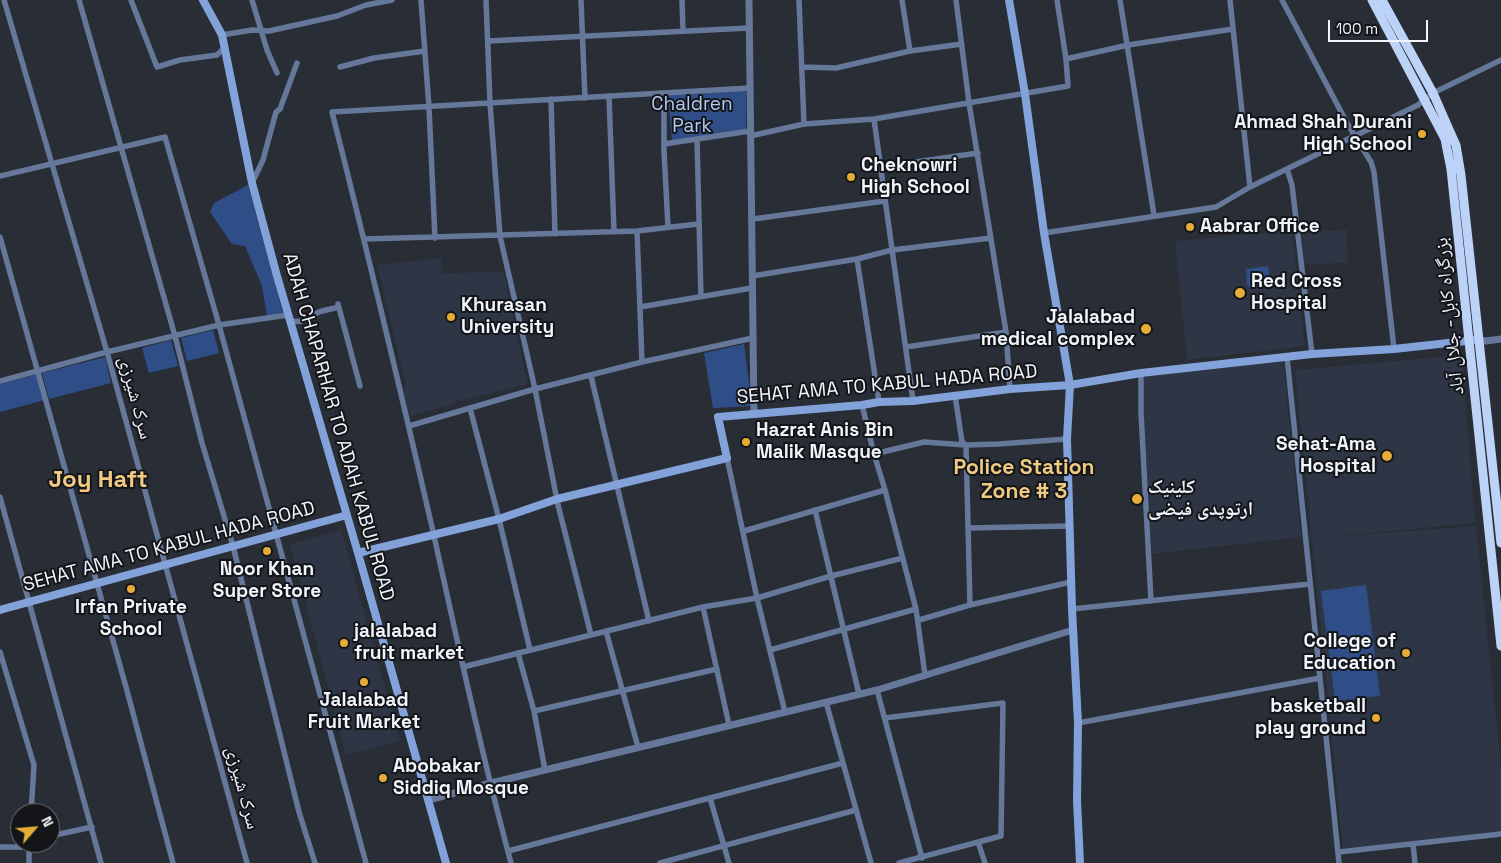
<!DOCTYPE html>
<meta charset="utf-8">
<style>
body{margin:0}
#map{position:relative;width:1501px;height:863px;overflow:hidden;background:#282d36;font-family:"Space Grotesk",sans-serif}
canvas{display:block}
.north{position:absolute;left:10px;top:803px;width:50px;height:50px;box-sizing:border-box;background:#131519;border:1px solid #6c6f73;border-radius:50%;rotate:63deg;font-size:14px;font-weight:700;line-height:20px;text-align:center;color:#f1f5fb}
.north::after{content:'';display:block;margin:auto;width:18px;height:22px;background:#e5ad36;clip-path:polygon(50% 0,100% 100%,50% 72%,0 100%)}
.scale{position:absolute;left:1328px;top:20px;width:100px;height:22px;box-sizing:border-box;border:2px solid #f1f5fb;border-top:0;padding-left:6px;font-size:15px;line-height:18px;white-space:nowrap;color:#f1f5fb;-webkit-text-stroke:4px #131519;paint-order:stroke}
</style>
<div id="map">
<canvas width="1501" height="863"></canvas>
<div class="north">N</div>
<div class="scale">100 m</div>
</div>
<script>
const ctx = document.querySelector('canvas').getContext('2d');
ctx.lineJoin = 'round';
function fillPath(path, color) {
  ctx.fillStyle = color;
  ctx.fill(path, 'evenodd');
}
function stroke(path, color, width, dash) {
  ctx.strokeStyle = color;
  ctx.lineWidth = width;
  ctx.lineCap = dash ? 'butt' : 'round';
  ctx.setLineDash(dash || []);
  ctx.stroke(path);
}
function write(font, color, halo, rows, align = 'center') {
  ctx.font = font + ' "Space Grotesk","Noto Naskh Arabic",sans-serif';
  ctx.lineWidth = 4;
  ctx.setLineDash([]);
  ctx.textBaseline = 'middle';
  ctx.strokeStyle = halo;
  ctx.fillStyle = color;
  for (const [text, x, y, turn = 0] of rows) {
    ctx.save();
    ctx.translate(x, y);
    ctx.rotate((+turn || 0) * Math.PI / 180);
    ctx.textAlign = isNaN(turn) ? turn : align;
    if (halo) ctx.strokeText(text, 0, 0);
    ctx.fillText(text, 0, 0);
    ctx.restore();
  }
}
fillPath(new Path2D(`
 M1292,230l13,116 -118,14 -12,-119z
 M1347,230l1,33 -44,1 -2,-32z
 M441,258l1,15 62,-1 23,112 -67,17 -6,-5 2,7 -46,13 -7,-28 3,-2 -29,-121z
 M1462,355l13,168 -147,14 148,-11 25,241v65l-158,17 -48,-479z
 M1283,360l18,177 -149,17 -11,-181z
 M341,530l59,211 -54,14 -56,-211z`), '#2e3645');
fillPath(new Path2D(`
 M746,89v41l-74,11 -4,-46z
 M248,185l35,128 -16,3 -5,-30 -17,-40 -13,-2 -22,-32 4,-9z
 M1268,266l3,19 -20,3 -4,-3 -1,-16z
 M213,330l6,23 -32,8 -6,-23z
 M171,340l7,26 -29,7 -7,-25z
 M744,344l8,62 -39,2 -9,-55z
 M105,357l6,26 -62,16 -7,-26z
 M38,374l7,26 -45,12v-28z
 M1366,585l14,111 -45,5 -14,-110z`), '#2f4e88');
stroke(new Path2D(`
 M4,0l103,352 140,511
 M79,0l96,336 27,107 31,103 66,266 16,51
 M131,0l26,67 23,-7 37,-5 7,-7
 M252,0l15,50 10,23
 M421,0l8,107 6,131
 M486,0l4,103 10,133 35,153 23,116 33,130
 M581,0l4,98
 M682,0l1,31
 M799,0l5,124
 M902,0l8,51
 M956,0l13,103 37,229 4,57
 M1120,0l34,215
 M1230,0l20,187
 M1282,0l65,123 24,39 3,10 20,177
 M222,35l30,-5 17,1 68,-15 29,-11 26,-5
 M488,41l261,-13
 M1066,59l62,-14 105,-16
 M340,67l34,-9 51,-7
 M802,67l34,1 74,-17 52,-7
 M664,93v58l4,76
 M609,96l5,135
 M551,99l4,135
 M874,119l39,282
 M750,136l54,-12 70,-5 194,-33 -2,-27 -9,-59
 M697,139l4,158
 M664,144l86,-13
 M881,167l97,-14
 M1287,169l5,16 20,169
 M0,176l165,-39 54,188 147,538
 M252,183l11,-23 13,-48 4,-3 17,-46
 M753,219l132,-18
 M637,231l5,131
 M1044,233l172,-26 34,-20 168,-82 15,-12 68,-33
 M0,237l126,450 47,176
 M364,239l273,-8 61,-7
 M857,259l22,143
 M752,276l105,-17 35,-9 99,-12
 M338,304l22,82
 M640,307l112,-19
 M289,320c13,5 19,-3 30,-8 6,-2 13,-3 20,-5
 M906,347l100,-15
 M1287,357l52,506
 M1141,373v40l10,188
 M591,376l58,245
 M0,381l107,-29 112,-27 69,-10
 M955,395l7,47 4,3 4,160
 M862,405l12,49 11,36 31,119 9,66
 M470,408l29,111 31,131
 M409,426l126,-37 107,-27 111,-24
 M874,454l50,-12 42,3 33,-1 68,-5
 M727,458l30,140 28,114
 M0,497l101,366
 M815,510l44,184
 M968,528l101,-2
 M744,531l141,-41
 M703,607l26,118
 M1072,609l238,-25
 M919,620l51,-15 101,-23
 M606,631l32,116
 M770,650l146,-41
 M0,652l34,113 -3,48
 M518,653l16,58 11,59
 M463,667l240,-60 54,-9 74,-22 72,-18
 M877,690l45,168
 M826,702l45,161
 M534,711l183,-42
 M885,718l118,-15 -2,133 -102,27
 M1078,723l242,-45
 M710,798l19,65
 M50,836l42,-9
 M978,842l7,21
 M29,843v20
 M1413,844l2,19
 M0,847h29
 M508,851l335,-88
 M1339,852l162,-18
 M511,863c-30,-111 -54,-224 -79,-336 -32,-139 -65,-277 -100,-415l418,-24
 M660,863l196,-53`), '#65789a', 5.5);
stroke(new Path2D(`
 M749,0l5,413
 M1479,340l7,1 15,-2
 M429,800l62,-17 386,-93 196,-60`), '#65789a', 7);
stroke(new Path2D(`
 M203,0l19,35 30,148 25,93 81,277 88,310
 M1009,0l16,94 19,139 26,152 -3,54 5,170 6,114 -1,77 3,63
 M358,553l141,-34 58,-20 170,-41 -9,-41 144,-12 17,-3 34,-1 97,-12 60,-4 71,-12 171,-19 82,-5 81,-9
 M0,610l347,-95`), '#83a2d9', 8);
stroke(new Path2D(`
 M1372,0l73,139 6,30 50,477
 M1382,0l51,93 18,41 5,11 5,30 40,368`), '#bdd2f7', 9);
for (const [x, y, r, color] of [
 [1422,134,5,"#e5ad36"],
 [851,177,5,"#e5ad36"],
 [1190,227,5,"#e5ad36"],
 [1240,293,6,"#e5ad36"],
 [451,317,5,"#e5ad36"],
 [1146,329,6,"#e5ad36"],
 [746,442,5,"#e5ad36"],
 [1387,456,6,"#e5ad36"],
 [1137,499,6,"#e5ad36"],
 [267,551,5,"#e5ad36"],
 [131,589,5,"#e5ad36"],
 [344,643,5,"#e5ad36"],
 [1406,653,5,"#e5ad36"],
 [364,682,5,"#e5ad36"],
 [1376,718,5,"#e5ad36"],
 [383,778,5,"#e5ad36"]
]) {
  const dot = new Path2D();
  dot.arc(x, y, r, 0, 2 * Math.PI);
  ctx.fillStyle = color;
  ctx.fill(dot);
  stroke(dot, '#131519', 2);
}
write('19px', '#b2c9f3', '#131519', [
 ["Chaldren",692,105],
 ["Park",692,127]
]);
write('bold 19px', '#f1f5fb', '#131519', [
 ["Ahmad Shah Durani",1412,123,"right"],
 ["High School",1412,145,"right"],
 ["Cheknowri",861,166],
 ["High School",861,188],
 ["Aabrar Office",1200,227],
 ["Red Cross",1251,282],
 ["Hospital",1251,304],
 ["Khurasan",461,306],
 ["University",461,328],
 ["Jalalabad",1135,318,"right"],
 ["medical complex",1135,340,"right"],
 ["Hazrat Anis Bin",756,431],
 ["Malik Masque",756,453],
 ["Sehat-Ama",1376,445,"right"],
 ["Hospital",1376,467,"right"],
 ["کلینیک",1148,488],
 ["ارتوپدی فیضی",1148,510],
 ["Noor Khan",267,570,"center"],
 ["Super Store",267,592,"center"],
 ["Irfan Private",131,608,"center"],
 ["School",131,630,"center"],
 ["jalalabad",354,632],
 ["fruit market",354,654],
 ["College of",1396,642,"right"],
 ["Education",1396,664,"right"],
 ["Jalalabad",364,701,"center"],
 ["Fruit Market",364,723,"center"],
 ["basketball",1366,707,"right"],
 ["play ground",1366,729,"right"],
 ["Abobakar",393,767],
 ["Siddiq Mosque",393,789]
], 'left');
write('19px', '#f1f5fb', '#131519', [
 ["بزرگراه کابل- جلال آباد",1450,316,-96],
 ["SEHAT AMA TO KABUL HADA ROAD",887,385,-5],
 ["سرک شیرزی",135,398,75],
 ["ADAH CHAPARHAR TO ADAH KABUL ROAD",338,427,74],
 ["SEHAT AMA TO KABUL HADA ROAD",169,547,-15],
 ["سرک شیرزی",242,788,75]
]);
write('bold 21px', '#f0c982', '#131519', [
 ["Police Station",1024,468],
 ["Zone # 3",1024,492]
]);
write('bold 24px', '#f0c982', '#131519', [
 ["Joy Haft",98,480]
]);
</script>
